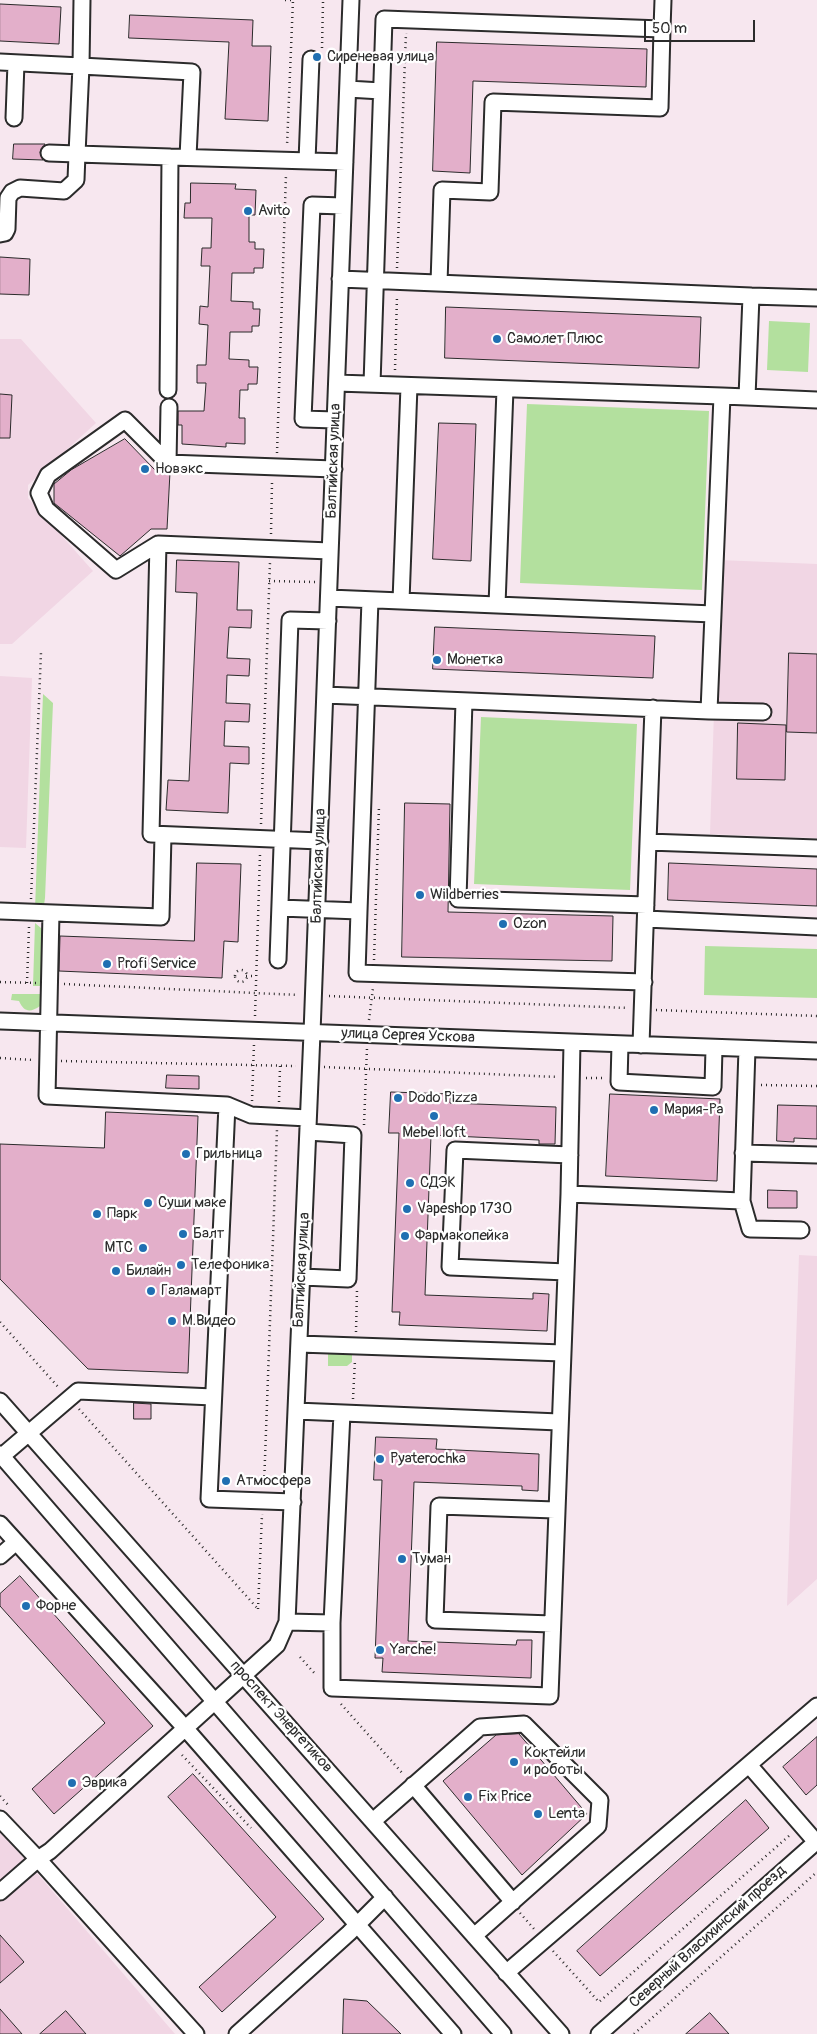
<!DOCTYPE html>
<meta charset="utf-8">
<style>
body{margin:0}
#map{position:relative;width:817px;height:2034px;overflow:hidden;background:#f7e7ef;font-family:Pangolin,sans-serif}
canvas{display:block}
.scale{position:absolute;left:644px;top:20px;width:111px;height:22px;box-sizing:border-box;border:2px solid #2b2b2b;border-top:0;padding-left:6px;font-size:15px;line-height:18px;white-space:nowrap;color:#2b2b2b;-webkit-text-stroke:4px #fff;paint-order:stroke}
</style>
<div id="map">
<canvas width="817" height="2034"></canvas>
<div class="scale">50 m</div>
</div>
<script>
const ctx = document.querySelector('canvas').getContext('2d');
ctx.lineJoin = 'round';
function fillPath(path, color) {
  ctx.fillStyle = color;
  ctx.fill(path, 'evenodd');
}
function stroke(path, color, width, dash) {
  ctx.strokeStyle = color;
  ctx.lineWidth = width;
  ctx.lineCap = dash ? 'butt' : 'round';
  ctx.setLineDash(dash || []);
  ctx.stroke(path);
}
function write(font, color, halo, rows, align = 'center') {
  ctx.font = font + ' Pangolin,sans-serif';
  ctx.lineWidth = 4.5;
  ctx.setLineDash([]);
  ctx.textBaseline = 'middle';
  ctx.strokeStyle = halo;
  ctx.fillStyle = color;
  for (const [text, x, y, turn = 0] of rows) {
    ctx.save();
    ctx.translate(x, y);
    ctx.rotate((+turn || 0) * Math.PI / 180);
    ctx.textAlign = isNaN(turn) ? turn : align;
    if (halo) ctx.strokeText(text, 0, 0);
    ctx.fillText(text, 0, 0);
    ctx.restore();
  }
}
fillPath(new Path2D(`
 M0,339h21l75,84 -68,62v13l65,73 -81,73h-12z
 M719,560l98,4v274l-107,-4z
 M0,676l32,2 -6,170 -26,-1z
 M799,1255l18,1v323l-30,27z
 M0,1832l30,33 145,169h-175z`), '#f1d6e4');
fillPath(new Path2D(`
 M769,321l41,2 -2,49 -41,-2z
 M527,404l182,7 -7,179 -182,-7z
 M43,694l10,9 -8,195 -1,7 -9,4z
 M481,717l156,7 -7,166 -156,-6z
 M35,923l6,5 2,8 -1,50h-9z
 M705,946l112,3v49l-113,-3z
 M12,994h29l-1,12c-10,7 -16,6 -21,-5l-8,-1z
 M328,1353l24,1v8l-5,4h-19z`), '#b3e09e');
const building = new Path2D(`
 M0,4l61,3 -2,37 -59,-3z
 M130,15l123,5 -1,26h19l-3,75 -43,-2 4,-77 -100,-4z
 M437,42l210,7 -1,38 -173,-6 -3,92 -37,-2z
 M14,144h31l-5,8 3,8 -30,-1z
 M191,183l45,1 -1,5 21,1 -1,25h-6v27h6v7h9l-1,19h-9v5h-22l-1,28 22,1v7h7l-1,17h-7v6h-22l-1,27 20,1v7h9l-1,17h-9v6h-8l-1,28h6v26l-19,-1v4l-44,-3v-19h-4v-14h26l2,-28h-9v-18h9l2,-40 -9,-1 1,-18 8,1 2,-41h-9l1,-18h9l1,-30h-28l1,-15h5z
 M0,257l30,2 -1,36 -29,-1z
 M446,307l255,10 -2,51 -254,-10z
 M0,394l12,1 -2,43h-10z
 M439,423l37,1 -5,137 -38,-2z
 M125,439l30,31 15,2 -3,57h-16l-31,27 -66,-53v-19l17,-14z
 M177,560l62,2 -2,48h15l-1,18 -22,-1 -2,31 23,1 -1,17 -22,-1 -1,28 24,1 -1,18 -24,-1 -1,25 25,1v17l-19,-1 -2,50 -62,-3 2,-30 21,1 8,-188 -21,-1z
 M435,627l220,9 -2,42 -220,-9z
 M789,653l28,1v79l-30,-1z
 M738,723l48,2 -1,55 -48,-1z
 M405,803l45,1 -2,108 165,4 -1,45 -210,-4z
 M197,863l44,1 -3,78 -14,-1 -2,37 -163,-7 1,-35 134,5z
 M669,863l148,6v37l-149,-6z
 M167,1075l32,1v13l-33,-1z
 M391,1092l60,2 -1,9 106,4 -1,37h-16v-4l-108,-5 -6,160 108,4v-6l16,1 -2,37 -148,-6 1,-13h-8l7,-179h-10z
 M610,1094l110,5 -3,82 -111,-5z
 M778,1105l39,1v33l-23,-1v4l-17,-1z
 M106,1112l92,4 -10,257 -100,-4 -88,-90v-135l104,4z
 M768,1190l29,1v17h-29z
 M134,1403l17,1v15h-17z
 M376,1437l61,2 -1,10 103,5 -1,37 -16,-1v-4l-108,-4 -6,159 108,4 1,-5h15l-1,38 -149,-6 1,-14h-8l7,-178h-8z
 M20,1576l133,150 -99,88 -22,-25 73,-66 -105,-117v-12z
 M519,1734l68,80 -65,61 -79,-94 53,-46z
 M817,1737v48l-11,10 -23,-28z
 M193,1774l131,145 -102,93 -23,-25 77,-70 -108,-120z
 M746,1800l23,28 -169,148 -23,-25z
 M0,1935l24,27 -24,21z
 M344,1999l23,2 34,33h-58z
 M0,2009l22,25h-22z
 M66,2011l20,23h-46z
 M710,2013l19,21h-43z`);
fillPath(building, '#e3afca');
stroke(building, '#2b2b2b', 1);
const minor = new Path2D(`
 M662,29l1,-29
 M0,62l81,4 1,-66
 M348,89l33,2
 M14,118l2,-55
 M170,157l-93,-3 4,-88 111,6 -4,85
 M307,161l4,-102
 M0,234l5,-1 2,-4 1,-31 4,-6 8,-4 44,3 12,-11 1,-26 -28,-1
 M751,296l66,2
 M337,383l385,13
 M372,384l12,-365 278,10 -2,79 -167,-6 -3,90 -48,-2 -3,93
 M168,390l2,-233 175,5
 M747,397l70,3
 M169,407l-1,56 166,6
 M335,420l-32,-1 9,-214 31,1
 M168,463l-43,-43 -77,55 -9,18 7,16 70,61 42,-26 172,7
 M158,544l-7,290 169,7
 M329,598l384,16
 M401,601l8,-215
 M497,605l8,-216
 M325,695l384,16 13,-315 25,1 4,-101 -411,-17
 M464,701l-6,198 188,6
 M709,711l54,1
 M648,842l5,-134
 M280,908l79,3 11,-311
 M0,911l161,6 2,-82
 M359,911l-2,62 287,9
 M51,913l-4,183 180,9 24,10 57,3
 M646,919l171,8
 M278,960l12,-340 38,1
 M0,1021l817,30
 M620,1044l-1,38 94,5 1,-39
 M641,1045l7,-203 169,6
 M227,1105l-18,394 84,3
 M743,1153l74,2
 M569,1194l173,7 5,-152
 M742,1201l8,28 51,1
 M566,1272l-116,-5 5,-117 115,5
 M302,1277l46,2 5,-144 -45,-3
 M299,1344l264,9
 M0,1401l561,633
 M296,1411l263,11
 M342,1413l-10,210v65l218,8 19,-502 3,-151
 M0,1454l503,580
 M2,1456l76,-65 135,6
 M0,1524l186,205 267,305
 M0,1556l16,-14
 M287,1622l45,1
 M552,1624l-117,-4 4,-114 116,4
 M749,1765l67,77
 M413,1785l100,117
 M0,1819l38,40 12,-8 227,-206 10,-23 25,-589 39,-1033
 M373,1821l107,-94 44,-3 76,76 -2,26 -124,110
 M0,1892l38,-33 158,175
 M506,1973l311,-267
 M237,2034l112,-101 36,-36
 M599,2034l218,-193`);
stroke(minor, '#2b2b2b', 19);
stroke(new Path2D(`
 M285,0h8l-6,146
 M322,48l1,-46
 M397,268l9,-235
 M395,370l2,-74
 M277,453l9,-279
 M271,534l1,-52
 M269,581l46,1
 M261,824l9,-262
 M31,899l10,-247
 M374,960l5,-154
 M235 976a6 6 0 1 1 12 0a6 6 0 1 1-12 0Z
 M246,976h10
 M0,982l36,1
 M27,983l2,-56
 M64,984l234,11
 M329,996l299,12
 M656,1010l161,6
 M255,1016l5,-162
 M369,1020l4,-32
 M0,1058l33,2
 M61,1061l235,5
 M324,1067l234,10
 M586,1078h20
 M761,1085l56,1
 M252,1101l2,-57
 M279,1102l1,-36
 M364,1125l3,-77
 M0,1322l60,67
 M356,1332l1,-42
 M353,1399l2,-39
 M79,1409l179,200
 M264,1486l13,-357
 M258,1609l4,-95
 M300,1657l16,18
 M341,1704l63,71
 M182,1755l69,73
 M0,1796l9,10
 M520,1913l15,17
 M553,1951l46,51 191,-167
 M634,2034l183,-162`), '#2b2b2b', 2.5, [1, 4]);
stroke(minor, '#fff', 15);
for (const [x, y, r, color] of [
 [317,57,5,"#1f6fb2"],
 [248,211,5,"#1f6fb2"],
 [497,339,5,"#1f6fb2"],
 [145,469,5,"#1f6fb2"],
 [437,660,5,"#1f6fb2"],
 [420,895,5,"#1f6fb2"],
 [503,924,5,"#1f6fb2"],
 [107,964,5,"#1f6fb2"],
 [398,1098,5,"#1f6fb2"],
 [654,1110,5,"#1f6fb2"],
 [434,1116,5,"#1f6fb2"],
 [186,1154,5,"#1f6fb2"],
 [410,1183,5,"#1f6fb2"],
 [148,1203,5,"#1f6fb2"],
 [407,1209,5,"#1f6fb2"],
 [97,1214,5,"#1f6fb2"],
 [183,1234,5,"#1f6fb2"],
 [405,1236,5,"#1f6fb2"],
 [143,1248,5,"#1f6fb2"],
 [181,1265,5,"#1f6fb2"],
 [116,1271,5,"#1f6fb2"],
 [151,1291,5,"#1f6fb2"],
 [172,1321,5,"#1f6fb2"],
 [380,1459,5,"#1f6fb2"],
 [226,1481,5,"#1f6fb2"],
 [402,1559,5,"#1f6fb2"],
 [26,1606,5,"#1f6fb2"],
 [380,1650,5,"#1f6fb2"],
 [514,1762,5,"#1f6fb2"],
 [72,1783,5,"#1f6fb2"],
 [468,1797,5,"#1f6fb2"],
 [538,1814,5,"#1f6fb2"]
]) {
  const dot = new Path2D();
  dot.arc(x, y, r, 0, 2 * Math.PI);
  ctx.fillStyle = color;
  ctx.fill(dot);
  stroke(dot, '#fff', 2);
}
write('15px', '#2b2b2b', '#fff', [
 ["Сиреневая улица",327,57],
 ["Avito",258,211],
 ["Самолет Плюс",507,339],
 ["Новэкс",155,469],
 ["Монетка",447,660],
 ["Wildberries",430,895],
 ["Ozon",513,924],
 ["Profi Service",117,964],
 ["Dodo Pizza",408,1098],
 ["Мария-Ра",664,1110],
 ["Mebel loft",434,1133,"center"],
 ["Грильница",196,1154],
 ["СДЭК",420,1183],
 ["Суши маке",158,1203],
 ["Vapeshop 1730",417,1209],
 ["Парк",107,1214],
 ["Балт",193,1234],
 ["Фармакопейка",415,1236],
 ["МТС",133,1248,"right"],
 ["Телефоника",191,1265],
 ["Билайн",126,1271],
 ["Галамарт",161,1291],
 ["М.Видео",182,1321],
 ["Pyaterochka",390,1459],
 ["Атмосфера",236,1481],
 ["Туман",412,1559],
 ["Форне",36,1606],
 ["Yarche!",390,1650],
 ["Коктейли",524,1753],
 ["и роботы",524,1770],
 ["Эврика",82,1783],
 ["Fix Price",478,1797],
 ["Lenta",548,1814]
], 'left');
write('15px', '#2b2b2b', '#fff', [
 ["Балтийская улица",334,461,-88],
 ["Балтийская улица",319,866,-88],
 ["улица Сергея Ускова",408,1036,2],
 ["Балтийская улица",302,1270,-87],
 ["проспект Энергетиков",281,1717,48],
 ["Северный Власихинский проезд",708,1937,-42]
]);
</script>
